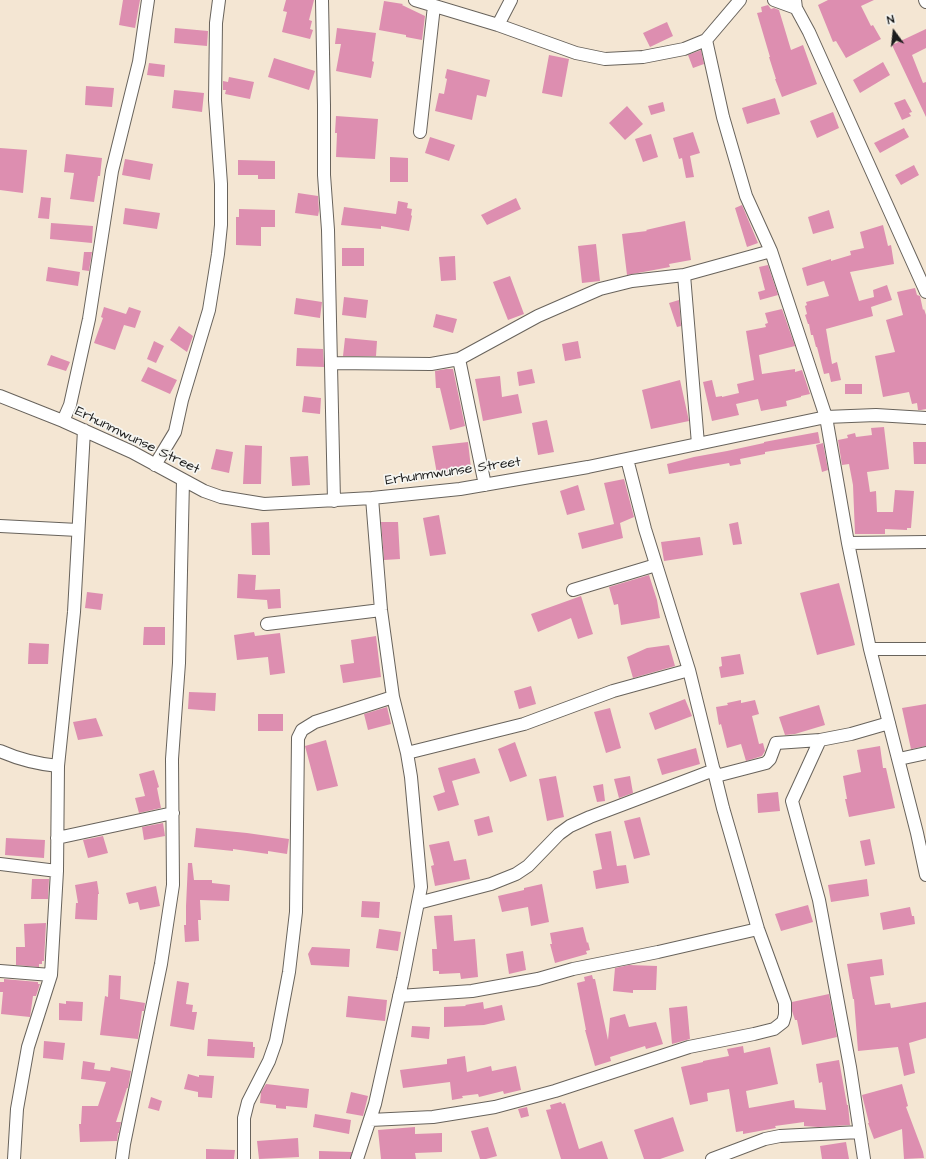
<!DOCTYPE html>
<style>
body{margin:0}
#map{position:relative;width:926px;height:1159px;overflow:hidden;background:#f4e6d3;font-family:"Architects Daughter",sans-serif}
canvas{display:block}
.north{position:absolute;left:874px;top:12px;width:40px;height:40px;-webkit-text-stroke:3px #f6f6f2;paint-order:stroke;rotate:345deg;font-size:11px;font-weight:700;line-height:16px;text-align:center;color:#1c1c1c}
.north::after{content:'';display:block;margin:auto;width:14px;height:18px;background:#1c1c1c;clip-path:polygon(50% 0,100% 100%,50% 72%,0 100%)}
</style>
<div id="map">
<canvas width="926" height="1159"></canvas>
<div class="north">N</div>
</div>
<script>
const ctx = document.querySelector('canvas').getContext('2d');
ctx.lineJoin = 'round';
function fillPath(path, color) {
  ctx.fillStyle = color;
  ctx.fill(path, 'evenodd');
}
function stroke(path, color, width, dash) {
  ctx.strokeStyle = color;
  ctx.lineWidth = width;
  ctx.lineCap = dash ? 'butt' : 'round';
  ctx.setLineDash(dash || []);
  ctx.stroke(path);
}
function write(font, color, halo, rows, align = 'center') {
  ctx.font = font + ' "Architects Daughter",sans-serif';
  ctx.lineWidth = 3.5;
  ctx.setLineDash([]);
  ctx.textBaseline = 'middle';
  ctx.strokeStyle = halo;
  ctx.fillStyle = color;
  for (const [text, x, y, turn = 0] of rows) {
    ctx.save();
    ctx.translate(x, y);
    ctx.rotate((+turn || 0) * Math.PI / 180);
    ctx.textAlign = isNaN(turn) ? turn : align;
    if (halo) ctx.strokeText(text, 0, 0);
    ctx.fillText(text, 0, 0);
    ctx.restore();
  }
}
fillPath(new Path2D(`
 M123,0h17l-5,28 -16,-3z
 M286,0h28l-5,20 3,1 -2,8 3,1 -3,9 -28,-7 5,-20 -4,-1z
 M828,0h46l-13,6 10,20 2,-1 8,14 -35,19 -10,-17 -3,1 -15,-37z
 M384,1l19,3 -1,1 23,11 -3,24 -16,-3v-2l-27,-5z
 M768,5l3,4 3,-1 5,2 12,40 12,-5 14,39 -35,13 -7,-18h1l-7,-22h1l-13,-44 5,-1 -1,-5z
 M667,22l6,14 -23,11 -7,-14z
 M175,28l33,3 -1,15 -33,-3z
 M337,28l39,5 -4,28 2,1 -3,16 -35,-7 5,-27h-6z
 M926,29v19l-14,7 11,28 3,-1v35l-34,-72z
 M701,50l3,14 -11,4 -5,-13z
 M549,55l20,4 -7,38 -20,-4z
 M274,58l41,13 -6,19 -41,-13z
 M883,62l7,13 -30,18 -7,-13z
 M149,63l16,2 -1,12 -17,-2z
 M447,69l43,11 -4,17 -9,-2 -5,25 -37,-9 4,-18 5,1 3,-15 -2,-1z
 M229,77l25,5 -4,17 -25,-5 1,-4h-3v-9l5,1z
 M86,86l28,2 -2,19 -27,-2z
 M174,90l30,3 -2,19 -30,-4z
 M775,98l5,16 -33,10 -5,-16z
 M905,99l7,13 -3,1 2,3 -9,4 -8,-17z
 M663,102l2,9 -14,4 -3,-9z
 M627,106l16,18 -18,16 -16,-17z
 M833,112l6,16 -22,10 -7,-17z
 M336,116l42,3 -3,40 -39,-2 1,-24h-2z
 M904,128l5,9 -29,16 -6,-10z
 M693,132l7,21 -10,3 4,21 -8,1 -4,-20 -3,1 -6,-21z
 M651,134l7,23 -15,5 -8,-23z
 M430,137l25,8 -6,16 -24,-8z
 M0,148l27,2 -4,43 -23,-3z
 M66,154l36,4 -2,18h-2l-4,26 -24,-3 4,-26 -10,-1z
 M390,157l18,1v24h-18z
 M125,159l28,5 -3,16 -28,-5z
 M238,160l37,1v18h-17v-4h-20z
 M914,165l5,10 -18,10 -6,-10z
 M298,193l20,3 1,15 -1,5 -23,-3z
 M41,197l10,1 -2,21 -11,-1z
 M516,198l5,11 -34,16 -6,-10z
 M398,201l10,2 -1,5 5,1 -1,6 1,1 -3,15 -28,-5v3l-40,-4 3,-18 52,7z
 M742,205l16,38 -11,4 -12,-39z
 M125,208l35,5 -3,16 -34,-5z
 M239,209l36,1v17h-14v19l-25,-1v-28h3z
 M829,210l5,18 -21,6 -5,-17z
 M685,221l6,39 -22,4 1,3 -43,8 -5,-41 25,-3 -1,-1z
 M51,223l42,3 -1,17 -42,-4z
 M883,225l5,21 3,-1 3,19 -44,8 9,29 15,-4 -1,-7 14,-5 5,15 -21,7 2,9 -47,13 6,35 5,-2 4,18 -10,2 -2,-9 -5,1 -7,-27h-1l-3,-12h-2l-2,-11h-1l-3,-9 2,-1 -2,-8 2,-1 -1,-3 23,-6 -5,-15 -17,5 -5,-18 29,-9v2l20,-6 -1,-4 14,-3 -4,-16z
 M596,244l4,37 -18,2 -4,-37z
 M342,248h22v18h-22z
 M84,252h8l-3,19 -7,-1z
 M455,256l1,24 -15,1 -2,-24z
 M768,265l10,30 -18,5 -2,-8 7,-2 -6,-23z
 M48,267l32,5 -2,14 -32,-5z
 M510,276l14,38 -16,6 -15,-38z
 M915,288l2,7 3,1 3,14 1,-1 2,6v94l-5,1h-3l-1,-7 -5,1 -3,-12 -26,5 -8,-41 20,-4 -9,-32 17,-5 -6,-23z
 M344,297l24,3 -2,18 -24,-3z
 M296,298l26,4 -2,16 -26,-4z
 M679,300l2,26 -4,1 -8,-24z
 M104,307l22,7 3,-7 12,4 -6,17 -11,-3 -9,25 -21,-7 9,-25 -2,-1z
 M782,309l13,37 -36,9 3,19 33,-5v3l7,-2 8,24 -9,2v1l-15,4 1,5 -26,5 -3,-12 -22,5 3,11 -27,6 -9,-39 9,-2 4,17 6,-1v1l17,-4 -2,-9 17,-4 -8,-49 20,-4 -1,-3 3,-1 -3,-10z
 M436,314l21,5 -4,14 -20,-6z
 M179,326l14,10 -6,16 -17,-12z
 M345,338l32,3 -1,15h-33z
 M154,341l10,5 -8,17 -9,-4z
 M578,341l3,17 -16,3 -3,-17z
 M297,348l26,1 1,18 -28,-1z
 M51,355l19,7 -4,9 -19,-6z
 M148,367l29,13 -7,14 -29,-13z
 M446,369h7l12,57 -15,4 -10,-42h-4l-1,-17z
 M532,369l3,14 -16,3 -2,-14z
 M500,376l2,21 16,-3 4,19 -39,8 -8,-42z
 M680,380l9,41 -38,8 -9,-39z
 M845,384h17v10h-17z
 M304,396l17,2 -1,16 -18,-2z
 M547,420l7,32 -16,3 -6,-32z
 M884,427l5,42 -22,3 3,20 6,-1 1,21h16l2,-22 19,1 -3,37h-4v2l-22,-1v5h-30l-2,-49 -4,-21 -7,1 -4,-25 10,-2 -1,-3 8,-2 1,4 16,-2 -1,-7z
 M818,432l2,11 -55,9v2l-25,5 1,5 -11,2 -1,-3 -60,11 -2,-10 27,-7 33,-6 37,-8v-1z
 M468,442l3,26 -17,2v1l-17,3 -5,-28z
 M913,442h13v22h-12z
 M823,443l5,27 -6,2 -6,-27z
 M245,445l17,1 -1,38h-18z
 M216,449l17,3 -4,21 -18,-4z
 M308,456l2,29 -18,1 -2,-29z
 M624,479l10,38 -14,6 3,15 -41,11 -4,-16 36,-9 -10,-41z
 M578,485l7,25 -18,5 -7,-24z
 M439,515l7,39 -16,2 -7,-38z
 M269,522l1,33h-18l-1,-32z
 M381,522h17l2,37 -16,1z
 M738,522l4,22 -9,1 -4,-21z
 M700,537l3,18 -39,6 -3,-19z
 M238,574l18,1 -1,15 25,-1 1,19 -13,1 -1,-9 -30,-2z
 M649,575l8,25 3,18 -39,7 -3,-21 -4,1 -5,-18z
 M839,583l16,62 -38,10 -17,-62z
 M87,592l16,2 -2,16 -16,-2z
 M581,596l12,38 -15,5 -7,-21 -33,14 -7,-18z
 M144,627h21v18h-22z
 M254,632l1,4 25,-3 5,40 -15,2 -2,-18 -31,3 -3,-25z
 M376,636l5,41 -38,6 -3,-18 14,-2 -3,-23z
 M29,643l20,1 -1,20h-20z
 M669,645l6,21 -42,12 -6,-21 20,-9z
 M740,654l4,20 -23,4 -2,-11 3,-1 -1,-9z
 M531,686l5,18 -17,5 -5,-18z
 M189,692l27,1 -1,18 -27,-2z
 M685,699l7,17 -37,14 -6,-17z
 M741,700v3l14,-3 4,14 -7,2 7,28 4,-1 2,8 -3,5 -16,5 -5,-17 -14,4 -6,-24 -2,1 -3,-18 12,-2 -1,-2z
 M926,704v42l-15,3 -9,-41z
 M819,705l6,20 -30,9 -10,1 -6,-18z
 M387,707l4,17 -23,6 -4,-16z
 M610,708l11,40 -15,5 -12,-41z
 M258,714h25v17h-25z
 M96,718l7,18 -25,4 -5,-18z
 M326,740l12,46 -21,5 -12,-45z
 M515,742l12,34 -17,6 -12,-33z
 M880,746l3,22h3l9,40 -46,9 -4,-18h2l-4,-23 18,-4 -4,-22z
 M696,748l4,16 -38,11 -5,-16z
 M475,758l5,15 -28,8 7,24 -21,6 -5,-15 12,-4 -7,-24z
 M154,770l5,17 -2,1 4,20 -22,5 -4,-15 10,-2 -6,-22z
 M556,776l8,41 -17,4 -8,-42z
 M630,776l3,17 -14,5 -5,-19z
 M603,784l2,17 -8,1 -4,-16z
 M778,792l2,19 -22,2 -1,-19z
 M489,816l4,16 -15,4 -4,-16z
 M640,817l10,38 -16,4 -10,-38z
 M163,823l2,13 -21,4 -2,-13z
 M196,828l51,5 42,6 -2,15 -19,-3v3l-35,-5v2l-39,-4z
 M611,831l6,35 9,-1 3,18 -33,6 -3,-18 9,-2 -7,-35z
 M103,836l5,17 -20,5 -5,-18z
 M6,838l39,2 -1,18 -39,-3z
 M870,839l5,25 -10,2 -5,-25z
 M449,841l5,20 12,-2 4,20 -35,7 -4,-20 3,-1 -5,-20z
 M188,863h4l2,17h18v3l18,2 -1,16 -29,-1 1,20h-3l1,21 -14,1 -1,-17h2v-19z
 M32,879h17l-1,20h-17z
 M867,879l2,17 -38,6 -3,-17z
 M97,881l2,13h-1l-1,26 -22,-1 1,-16h2l-3,-18z
 M542,884l7,38 -18,4 -3,-19 -26,5 -4,-16 26,-6v-2z
 M156,886l4,20 -20,4 -2,-8 -9,2 -3,-11z
 M362,901l18,1 -1,16 -18,-1z
 M808,905l5,17 -32,9 -6,-17z
 M910,907l2,9h2l1,8 -32,6 -3,-17z
 M452,915l2,26 21,-2 3,38 -17,2 -1,-6 -21,1v-3h-6l-1,-22h5l-3,-33z
 M46,923l-2,38h-2v3h-3v3l-23,-2v-18h9l-1,-23z
 M583,927l4,16 1,-1 2,8 -4,1 1,3 -32,9 -5,-19h2l-2,-11z
 M379,929l22,3 -3,19 -22,-3z
 M312,947l38,2 -1,18 -38,-2 -3,-11z
 M523,951l3,19 -17,4 -3,-20z
 M882,959l2,16 -14,2 5,28 15,-2 1,5 35,-6v36l-17,5 6,30 -11,3 -6,-29 -40,4 -4,-52h-1l-6,-35z
 M629,965l28,1 -1,24h-23v3l-20,-2 2,-23z
 M109,975l12,1 -1,23 25,4 -1,8h-2l-4,28 -38,-4 5,-39 3,1z
 M592,975l1,4h2l13,61 2,-22 15,-4 4,13 27,-5 7,22 -17,5 -1,-3 -35,11 1,4 -16,5 -10,-36h1l-9,-47 8,-2 -1,-4z
 M4,979l34,3v2h2l-4,12h-3l-3,21 -29,-3 2,-22h-3v-10h4z
 M177,981l12,2 -3,21 7,1 -1,7h5l-3,18 -24,-4z
 M829,994l8,43 -35,8 -5,-25h-2l-3,-9v-9z
 M348,996l39,4 -2,21 -39,-4z
 M66,1001l17,1 -1,19 -23,-1v-17l7,1z
 M483,1002l1,7 18,-4 3,15 -21,5 -40,2v-20l22,-1 -1,-1z
 M687,1006l3,33 -18,5 -3,-36z
 M412,1026l18,1 -1,12 -18,-2z
 M208,1039l45,3v5h2l-1,11 -47,-2z
 M44,1041l21,2 -2,17 -20,-2z
 M743,1046l1,7 26,-6 8,37 -32,7 3,17 45,-8 1,8 31,2 -4,-28 -3,1 -3,-19 23,-4 8,45h1l2,20 -32,2 -14,-1v-4l-29,4 1,2 -33,6v-3l-7,1 -7,-43 -22,4 1,8 -18,4 -9,-38 22,-5v-1l26,-5 -2,-7z
 M465,1056l2,16 24,-6 1,5 24,-5 5,24 -17,4 -1,-3 -24,6 -1,-3 -16,2 1,2 -11,2 -2,-18 -47,6 -3,-18 47,-6v-5z
 M83,1061l12,2 -1,6 16,2 1,-4 20,4 -3,17h-1l-11,34h5l-2,11h-1l-1,8 -37,1 -1,-18h2l1,-18h16l8,-24 -25,-3z
 M188,1074l11,3v-2l15,1 -2,22 -14,-1v-5l-14,-3z
 M266,1084l43,5 -2,19 -21,-2v3l-10,-1v-3l-16,-2 1,-11z
 M902,1084l6,22 -2,1 17,45 1,6 -20,1 -2,-30 -28,10 -6,-16h1l-7,-28z
 M351,1092l17,4 -5,20 -17,-3z
 M151,1097l11,4 -3,10 -11,-3z
 M561,1102l1,2 3,-1 14,46 23,-8 6,18h-47l-15,-49 5,-1 -1,-4z
 M527,1107l2,9 -8,2 -3,-9z
 M315,1114l36,6 -2,14 -36,-7z
 M673,1117l11,34 -24,8h-16l-10,-29z
 M415,1127v7l27,-1v19l-27,1 1,6h-35l-3,-29z
 M488,1127l9,29 -11,3h-6l-9,-28z
 M298,1138l1,19 -40,2 -2,-18z
 M846,1142l3,17h-27l-2,-13z
 M206,1149l29,1 -1,9h-28z
 M319,1151l33,1 -2,7h-31z`), '#dd8eb0');
const street = new Path2D(`
 M322,0l2,105v70l4,55 6,271
 M415,0l83,25 78,28 29,6 38,-2 41,-8 22,-9 34,-40
 M774,0l22,8
 M795,0l1,8 13,24 117,260
 M925,0l1,2
 M498,25l13,-25
 M706,40l17,77 23,79 25,55 55,166 22,126 22,106 47,184 9,42
 M420,132l14,-126
 M684,275l14,169
 M459,359l26,126
 M331,363l100,1 28,-5 79,-43 62,-27 32,-8 52,-6 87,-24
 M0,396l63,25 69,31 72,39 17,6 43,7 108,-6 88,-9 128,-22 238,-50 50,-2 50,3
 M63,421l7,-16 19,-86 23,-148 27,-109 9,-62
 M155,465l20,-33 7,-32 27,-90 9,-56 3,-29v-41l-6,-84 1,-77 3,-23
 M0,526l78,4
 M848,543l78,-1
 M573,590l83,-25
 M267,624l114,-14
 M870,649h56
 M0,751c18,8 38,13 58,15
 M407,753l117,-29 89,-33 76,-21
 M899,759l27,-6
 M716,776l50,-13 4,-4 6,-16 44,-3
 M57,838l116,-25
 M0,864l57,7
 M418,903l73,-19 25,-10 12,-8 31,-32 11,-8 20,-9 124,-47
 M0,971l51,4
 M399,996l73,-5 66,-12 35,-10 85,-17 100,-23
 M370,1120l63,-3 62,-10 60,-16 134,-44 65,-13 20,-5 9,-7 2,-7v-12l-27,-74 -35,-121 -34,-138 -44,-141 -18,-70
 M14,1159l3,-50 11,-62 23,-72 6,-104 1,-105 16,-154 10,-182
 M122,1159l2,-15 37,-180 12,-79 -1,-126 7,-96 4,-183
 M244,1159v-41l4,-16 21,-41 7,-20 13,-69 7,-60 2,-174 4,-8 13,-8 78,-25
 M357,1159l18,-55 28,-125 18,-92 -10,-110 -4,-24 -14,-56 -12,-87 -9,-112
 M712,1159l53,-20 15,-3 80,-4
 M864,1159l-14,-92 -31,-167 -27,-99 28,-61 31,-6 38,-11`);
stroke(street, '#68635c', 14);
stroke(street, '#fff', 12);
write('14px', '#1c1c1c', '#f6f6f2', [
 ["Erhunmwunse Street",137,441,26],
 ["Erhunmwunse Street",453,472,-8]
]);
</script>
